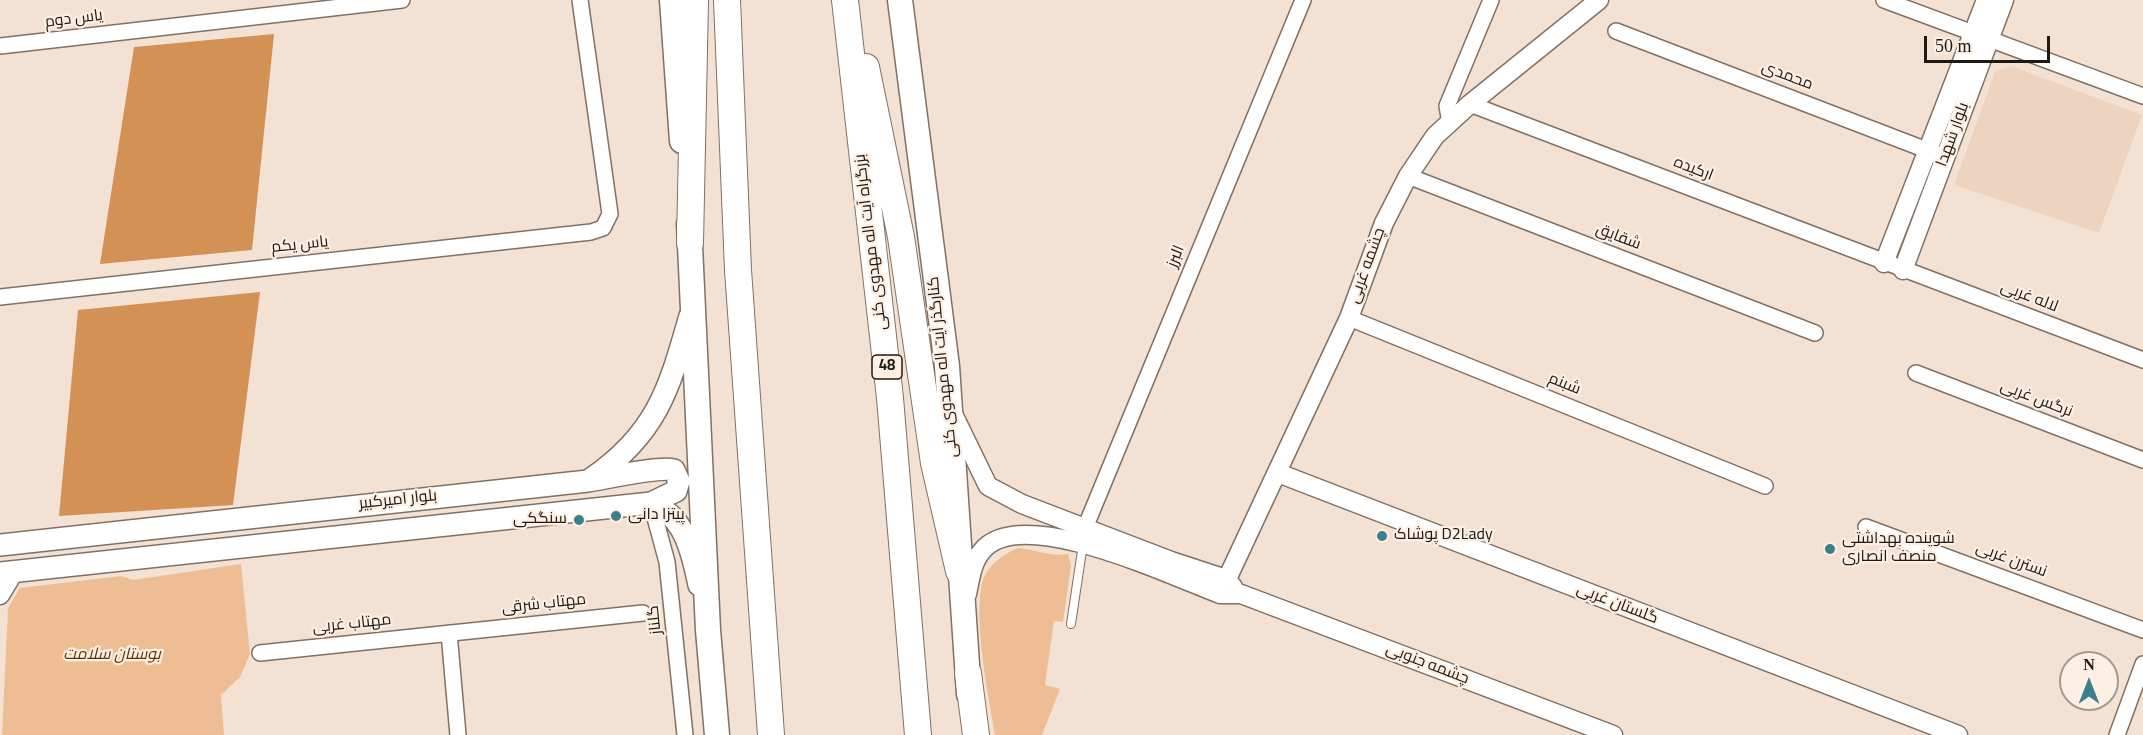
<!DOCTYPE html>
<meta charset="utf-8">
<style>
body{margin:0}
#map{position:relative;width:2143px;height:735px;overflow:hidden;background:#f3e1d3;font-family:Georgia,serif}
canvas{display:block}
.north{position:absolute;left:2059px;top:651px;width:60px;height:60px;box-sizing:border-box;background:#fdefe3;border:2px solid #a49990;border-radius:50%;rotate:0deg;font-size:16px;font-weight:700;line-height:24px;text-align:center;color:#1f1914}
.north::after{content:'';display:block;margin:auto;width:21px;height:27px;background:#397f8c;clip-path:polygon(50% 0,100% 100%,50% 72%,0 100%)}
.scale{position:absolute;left:1924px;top:36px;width:126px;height:27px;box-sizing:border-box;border:3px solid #1f1914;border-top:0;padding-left:8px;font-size:18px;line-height:21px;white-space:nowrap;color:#1f1914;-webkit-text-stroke:4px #fdefe3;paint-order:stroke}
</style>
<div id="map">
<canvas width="2143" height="735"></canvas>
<div class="north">N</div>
<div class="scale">50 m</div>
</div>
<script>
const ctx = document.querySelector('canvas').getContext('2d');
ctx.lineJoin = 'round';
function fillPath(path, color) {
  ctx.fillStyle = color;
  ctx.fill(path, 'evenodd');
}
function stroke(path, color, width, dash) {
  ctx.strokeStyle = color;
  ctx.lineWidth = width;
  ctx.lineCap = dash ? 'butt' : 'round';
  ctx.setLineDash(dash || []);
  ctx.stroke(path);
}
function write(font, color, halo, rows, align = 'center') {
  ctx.font = font + ' Georgia,Cairo,serif';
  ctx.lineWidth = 4.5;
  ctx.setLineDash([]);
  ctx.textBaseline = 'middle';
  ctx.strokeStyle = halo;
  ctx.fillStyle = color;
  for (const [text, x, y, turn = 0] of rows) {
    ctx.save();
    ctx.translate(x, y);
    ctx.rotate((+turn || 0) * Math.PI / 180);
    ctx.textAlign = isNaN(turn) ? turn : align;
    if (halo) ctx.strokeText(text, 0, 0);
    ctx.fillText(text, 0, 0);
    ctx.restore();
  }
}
fillPath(new Path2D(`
 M2011,66l131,49 -43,118 -145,-48 41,-113z`), '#ecd4c0');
fillPath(new Path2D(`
 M1019,548c17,2 33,9 49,6l3,12 -8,56 -9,-1 -9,64 15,4 -18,46h-47c-6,-37 -24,-125 -11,-158 6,-13 22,-25 35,-29z
 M241,564l9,90 -10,23 -19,18 3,40h-222l6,-127 12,-20 101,-12 12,4z`), '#efbd93');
fillPath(new Path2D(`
 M274,34l-22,216 -152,14 34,-217z
 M260,292l-27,213 -174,11 19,-206z`), '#d49156');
const service = new Path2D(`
 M1071,624l12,-80`);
const minor = new Path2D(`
 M1884,0l259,96
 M1616,31l321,123
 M0,46l402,-46
 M1470,104l673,256
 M1450,123l-3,-17 44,-106
 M1408,176l407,157
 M0,297l591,-65 12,-4 7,-14 -30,-214
 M1349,318l416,168
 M1916,373l227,87
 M651,503l16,59 18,173
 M1866,527l277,103
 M1085,528l218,-528
 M449,633l9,102
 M260,653l383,-40
 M2117,735l26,-71`);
const tertiary = new Path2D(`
 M1884,263l102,-263
 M1903,270l101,-270
 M954,416l34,70 34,18 149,57 55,18 7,8
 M1278,473l680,262
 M967,594c3,-14 5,-32 15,-43 38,-48 190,25 238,43h21l372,141
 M1220,594l129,-276 35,-95 24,-47 27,-40 35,-32 129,-104
 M0,595l14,-23`);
const secondary = new Path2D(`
 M591,479c66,-45 78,-90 99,-163
 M0,545l588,-64c19,-3 72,-15 86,-11l5,11 -3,10 -25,12
 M0,573l651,-70c34,13 41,49 48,82`);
const primary = new Path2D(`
 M672,0l10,141
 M900,0l47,366 22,328
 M689,224l19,406 9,105`);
const trunk = new Path2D(`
 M727,0l11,270 33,465
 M845,0l45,398 28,337
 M866,67l35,170 33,226 25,108
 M690,243l5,-243
 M968,673l8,62`);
stroke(service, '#817164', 10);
stroke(minor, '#817164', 18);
stroke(tertiary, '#817164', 21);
stroke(secondary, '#817164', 24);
stroke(primary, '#817164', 27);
stroke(trunk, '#817164', 28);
stroke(service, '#fff', 8);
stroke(minor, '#fff', 15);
stroke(tertiary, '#fff', 18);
stroke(secondary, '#fff', 21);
stroke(primary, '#fff', 24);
stroke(trunk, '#fff', 26);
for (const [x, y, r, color] of [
 [616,516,6,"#397f8c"],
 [579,520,6,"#397f8c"],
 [1382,536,6,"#397f8c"],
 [1830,549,6,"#397f8c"]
]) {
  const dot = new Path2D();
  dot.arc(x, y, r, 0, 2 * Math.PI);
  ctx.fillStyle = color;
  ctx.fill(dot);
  stroke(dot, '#fdefe3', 2);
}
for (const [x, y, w] of [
 [887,367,30]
]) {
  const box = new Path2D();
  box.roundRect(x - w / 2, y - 12, w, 24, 4.5);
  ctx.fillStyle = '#fdefe3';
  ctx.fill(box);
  stroke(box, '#1f1914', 1.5);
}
write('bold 15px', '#1f1914', null, [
 ["48",887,367]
]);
write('16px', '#1f1914', '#fdefe3', [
 ["یاس دوم",74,20,-7],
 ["محمدی",1787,77,21],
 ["بلوار شهدا",1954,135,-70],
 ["ارکیده",1693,170,21],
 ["شقایق",1618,238,21],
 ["بزرگراه آیت اله مهدوی کنی",872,242,-97],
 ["یاس یکم",300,246,-6],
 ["البرز",1177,257,-68],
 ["چشمه غربی",1368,266,-70],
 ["لاله غربی",2029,298,21],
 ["کنارگذر آیت اله مهدوی کنی",944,367,-96],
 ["شبنم",1564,385,22],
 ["نرگس غربی",2036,400,21],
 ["بلوار امیرکبیر",398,501,-6],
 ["نسترن غربی",2011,561,20],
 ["مهتاب شرقی",544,605,-6],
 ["گلستان غربی",1617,605,21],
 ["گلناز",656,620,-96],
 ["مهتاب غربی",352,625,-6],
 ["چشمه جنوبی",1427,665,21]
]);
write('16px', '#1f1914', '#fdefe3', [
 ["پیتزا دانی",628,516],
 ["سنگکی",567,520,"right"],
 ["پوشاک D2Lady",1394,536],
 ["شوینده بهداشتی",1842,540],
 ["منصف انصاری",1842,558]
], 'left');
write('italic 16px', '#5d3200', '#fdefe3', [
 ["بوستان سلامت",112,656]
]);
</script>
